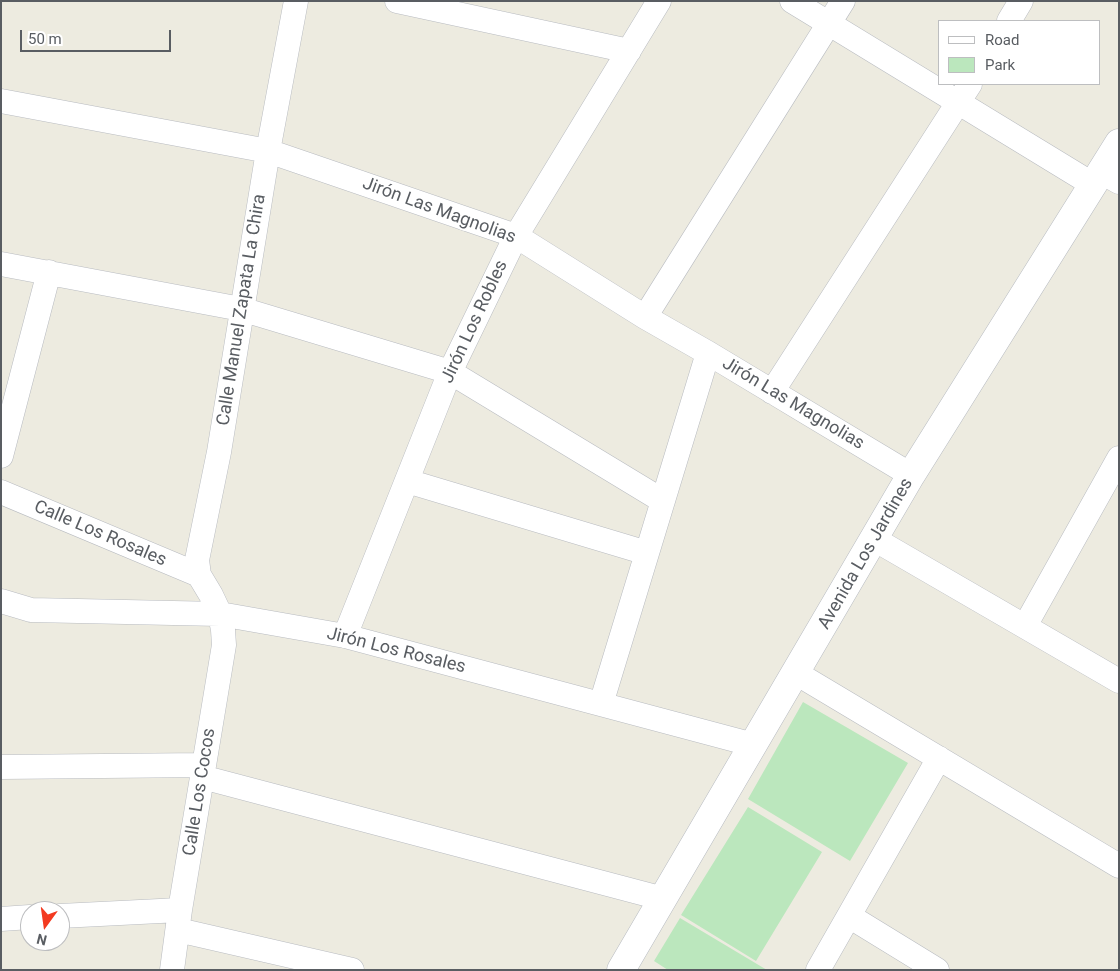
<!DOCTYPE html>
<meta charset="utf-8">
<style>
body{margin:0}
#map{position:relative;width:1120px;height:971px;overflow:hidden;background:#edebe0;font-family:Roboto,sans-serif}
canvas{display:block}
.frame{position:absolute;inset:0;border:2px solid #595d62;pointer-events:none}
.legend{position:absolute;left:938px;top:20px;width:162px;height:65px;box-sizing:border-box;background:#fff;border:1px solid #bdbec0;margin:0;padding:6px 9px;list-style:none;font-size:15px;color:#595d62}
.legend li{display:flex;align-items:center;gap:10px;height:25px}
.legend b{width:25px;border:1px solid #bdbec0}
.north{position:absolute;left:20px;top:901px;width:50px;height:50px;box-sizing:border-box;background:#fff;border:1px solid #bdbec0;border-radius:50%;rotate:194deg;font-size:14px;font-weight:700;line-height:20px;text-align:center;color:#595d62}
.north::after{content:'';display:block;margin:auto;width:18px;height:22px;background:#f33a20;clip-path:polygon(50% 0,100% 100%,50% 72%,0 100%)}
.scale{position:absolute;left:20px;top:30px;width:151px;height:22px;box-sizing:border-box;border:2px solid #595d62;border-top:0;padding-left:6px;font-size:15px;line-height:18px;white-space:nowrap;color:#595d62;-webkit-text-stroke:4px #fff;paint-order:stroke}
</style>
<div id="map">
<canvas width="1120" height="971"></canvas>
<div class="frame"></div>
<ul class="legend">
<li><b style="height:6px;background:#fff"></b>Road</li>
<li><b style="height:14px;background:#bbe7bd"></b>Park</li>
</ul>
<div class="north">N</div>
<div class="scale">50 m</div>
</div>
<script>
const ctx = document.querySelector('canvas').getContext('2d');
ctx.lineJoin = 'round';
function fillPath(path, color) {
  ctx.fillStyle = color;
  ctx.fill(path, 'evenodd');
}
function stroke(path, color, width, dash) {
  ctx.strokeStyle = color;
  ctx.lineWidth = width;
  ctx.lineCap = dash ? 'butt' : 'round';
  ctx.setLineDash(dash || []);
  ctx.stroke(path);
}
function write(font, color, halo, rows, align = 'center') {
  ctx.font = font + ' Roboto,sans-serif';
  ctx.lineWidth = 4;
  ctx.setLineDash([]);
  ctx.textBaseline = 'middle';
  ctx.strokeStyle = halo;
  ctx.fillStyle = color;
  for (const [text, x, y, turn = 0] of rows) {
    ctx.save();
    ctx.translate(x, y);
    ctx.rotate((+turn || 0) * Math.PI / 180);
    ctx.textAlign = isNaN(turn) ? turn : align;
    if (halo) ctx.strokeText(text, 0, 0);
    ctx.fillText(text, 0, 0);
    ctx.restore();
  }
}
fillPath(new Path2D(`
 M803,702l105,61 -58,98 -102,-62z
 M748,807l74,45 -66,109 -75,-46z
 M680,918l87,52h-99l-14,-9z`), '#bbe7bd');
const street = new Path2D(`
 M397,1l232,50
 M792,1l300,183
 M1009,21l12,-20
 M1,101l267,50 248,85 129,81 63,36 203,122
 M1100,171l19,11
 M1,264l240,45 209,63 213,129
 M645,317l198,-316
 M772,392l198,-308
 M1,456l48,-184
 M407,481l240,72
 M1,492l198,83
 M874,539l245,142
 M1,601l30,9 189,4 125,22 409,109
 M1025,626l94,-168
 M345,636l105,-264 66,-136 143,-235
 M796,673l323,193
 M601,704l107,-351
 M1,767l203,-2
 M202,777l462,122
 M60,916l120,-6
 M849,916l88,54
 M1,919l29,-2
 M178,930l174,40
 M172,970l8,-60 44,-265 -1,-15 -3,-16 -9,-19 -12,-20 -2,-15 22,-108 49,-301 28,-150
 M818,970l121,-212`);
const secondary = new Path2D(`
 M621,970l290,-495 208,-332`);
stroke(street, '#b8bbc0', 25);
stroke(secondary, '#b6bac0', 29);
stroke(street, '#fff', 24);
stroke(secondary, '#fff', 28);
write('18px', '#595d62', '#fff', [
 ["Jirón Las Magnolias",439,211,20],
 ["Calle Manuel Zapata La Chira",242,310,-81],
 ["Jirón Los Robles",475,322,-65],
 ["Jirón Las Magnolias",793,404,31],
 ["Calle Los Rosales",100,534,23],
 ["Avenida Los Jardines",866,554,-60],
 ["Jirón Los Rosales",396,651,14],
 ["Calle Los Cocos",200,792,-81]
]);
</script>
